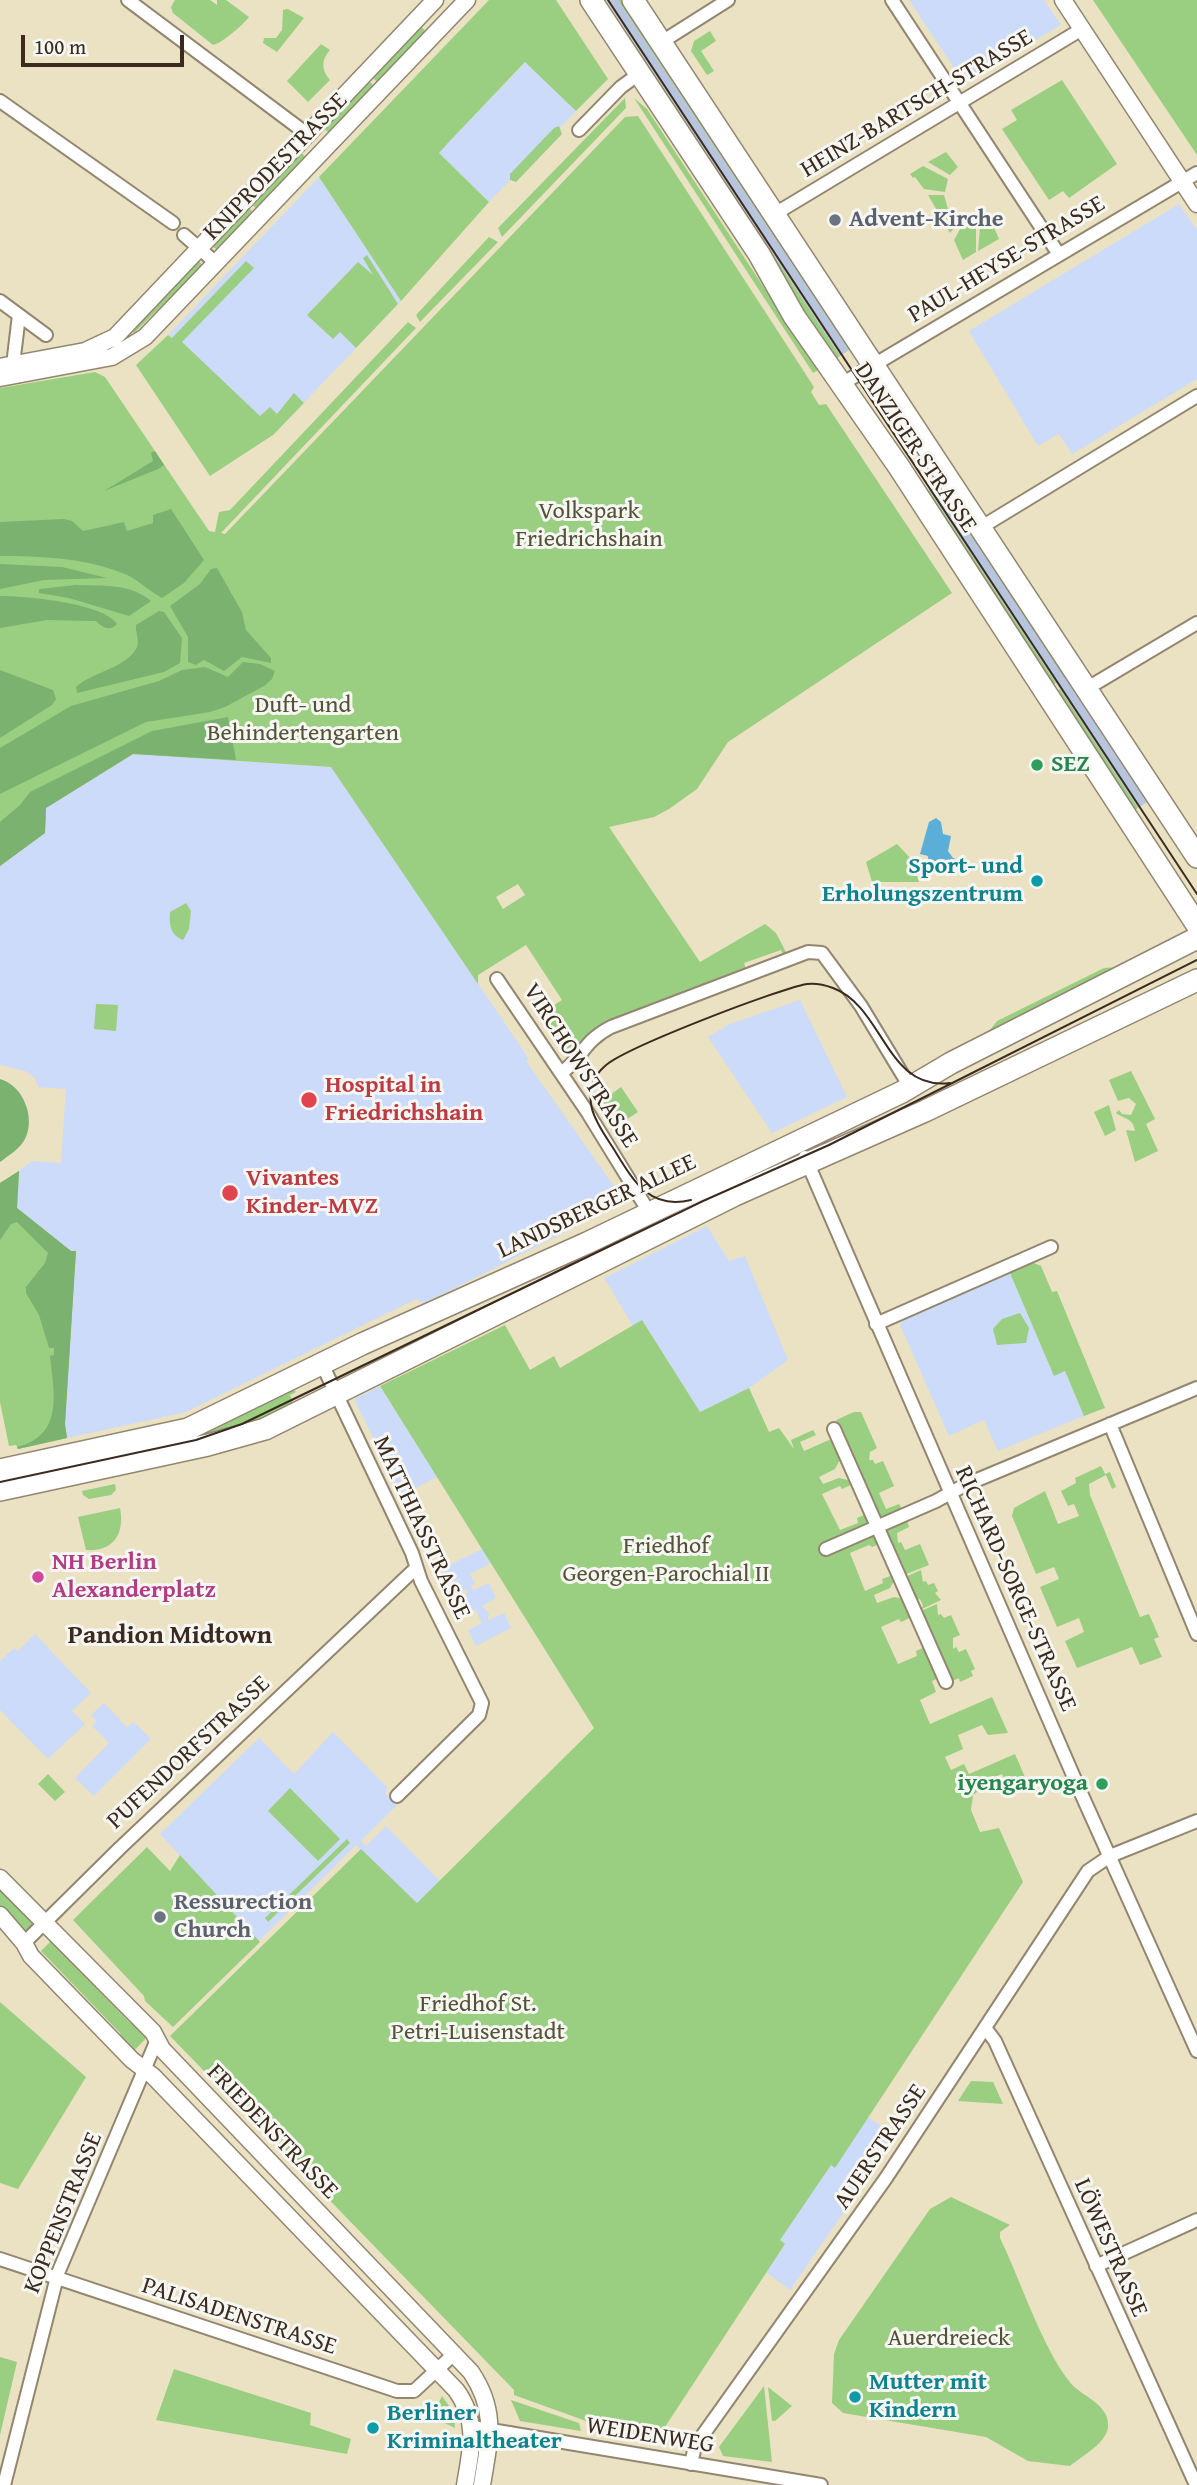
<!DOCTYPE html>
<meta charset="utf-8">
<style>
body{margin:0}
#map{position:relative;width:1197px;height:2485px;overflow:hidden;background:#eae2c3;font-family:"Gentium Book Plus",serif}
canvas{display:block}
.scale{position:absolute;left:21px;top:35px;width:163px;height:32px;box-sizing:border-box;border:4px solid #3b2a1e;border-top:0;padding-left:9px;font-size:21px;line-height:24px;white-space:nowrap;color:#3b2a1e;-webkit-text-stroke:5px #f6f6f2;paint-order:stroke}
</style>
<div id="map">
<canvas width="1197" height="2485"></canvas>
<div class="scale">100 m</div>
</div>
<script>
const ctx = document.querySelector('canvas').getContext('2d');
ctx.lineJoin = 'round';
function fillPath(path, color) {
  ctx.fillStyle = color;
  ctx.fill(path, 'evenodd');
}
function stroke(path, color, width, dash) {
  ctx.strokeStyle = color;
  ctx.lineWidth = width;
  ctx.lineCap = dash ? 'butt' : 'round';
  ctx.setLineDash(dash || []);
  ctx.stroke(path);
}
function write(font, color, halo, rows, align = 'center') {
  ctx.font = font + ' "Gentium Book Plus",serif';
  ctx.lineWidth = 6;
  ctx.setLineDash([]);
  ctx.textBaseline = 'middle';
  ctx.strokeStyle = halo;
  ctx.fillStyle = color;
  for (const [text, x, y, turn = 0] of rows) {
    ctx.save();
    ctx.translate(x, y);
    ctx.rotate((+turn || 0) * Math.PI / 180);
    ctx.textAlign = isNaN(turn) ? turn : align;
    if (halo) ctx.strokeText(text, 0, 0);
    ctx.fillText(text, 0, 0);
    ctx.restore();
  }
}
fillPath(new Path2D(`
 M909,0h135l17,25 -97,58z
 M526,62l50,49 -87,91 -51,-49z
 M319,177l82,124 -128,134 -105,-100z
 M1179,204l18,26v149l-125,75 -13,-20 -21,12 -69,-115z
 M133,754l199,13 197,292 -3,2 99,141 -178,90 -24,11 -7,-4 -230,113 -119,26 -2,-14 11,-173h-5l-54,-43 2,-37 13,-10 29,2 5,-74 -28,-2 -3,-9 -10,-7 -25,-6v-199l45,-33 1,-25z
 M800,1000l47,97 -75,36 -64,-96 22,-13z
 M707,1226l22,35 16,-5 43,104 -39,28 -49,25 -57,-92 -10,5 -29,-48z
 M1010,1273l44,102 11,-4 19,45 -86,35 -14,-31 -35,16 -49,-111 5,-7z
 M380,1386l57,91 -35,18 -48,-96z
 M482,1549l9,14 -21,11 5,9 -3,2 1,5 16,-7 7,15 -14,8 7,7 -1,7 16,-7 7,15 -35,18 -8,-16 14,-7 -7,-14 -14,7 -7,-16 14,-7 -2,-4 -5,3 -5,-9 5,-4 -15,6 -7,-15z
 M35,1634l56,59 -19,18 13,13 -37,35 -48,-49v-49l14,-13 4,3z
 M104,1703l23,24 7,-5 17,17 -57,57 -19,-18 34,-35 -17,-17 5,-5 -6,-6z
 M333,1732l55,56 -3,5 12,12 -36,36 5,5 20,-20 54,55 -23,23 -61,-59 -97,96 -99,-107 99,-96 35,36z
 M868,2117l28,19 -106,154 -24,-18 19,-27 -6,-5 52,-75 4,2z`), '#ccdbf9');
fillPath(new Path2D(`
 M606,0h12l231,350 -9,6z
 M938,485l209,317 -9,6 -209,-318z`), '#b8c5de');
fillPath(new Path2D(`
 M175,0h35l7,5v-5h9l23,17c-5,7 -28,27 -36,28l-40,-32 -2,-6z
 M489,0h67l52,79 -32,32 -51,-49 -78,82 -8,9 50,49 -88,99 -82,-124z
 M618,0h7l230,346 -6,4z
 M1093,0h104v155z
 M288,9l16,9 -27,34 -14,-9 1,-5h12l6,-8 1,-20z
 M419,25l8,7 -49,51 -8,-8z
 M710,31l6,10 -15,10 13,20 -7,4 -16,-24 3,-10z
 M628,34l212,322 -4,3 -214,-321z
 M321,44l9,6c-9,10 -9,20 0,30l-22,22 -21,-21z
 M367,79l8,8 -45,47 -9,-8z
 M1062,80l55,84 -48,34 -6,-7 -14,9 -47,-71 15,-9 -6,-10z
 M625,98l1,10 -124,129 -4,-9z
 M634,98l13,11 171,261 -5,3z
 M638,116l176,271 -3,5 8,13 7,-1 126,189 -224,149 -31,47 -28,20 -15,8 -45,10 91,135 65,-38 11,9 12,23 -4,2 -3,-8 -37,13 3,9 -146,54 -15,10 -16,19 -28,-42 20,-13 -36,-55 -48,30v9l-147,-217 -198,-13 -87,54 -1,25 -45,33v-478l95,-16 10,5 104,154 6,1 4,-20 11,-2 178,-188 8,6 -195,205 4,1 400,-417zM518,884l7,11 -22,14 -7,-12z
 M559,126l3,8 -46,48 -6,-2v-6l44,-46z
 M298,150l9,8 -50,51 -8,-7z
 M946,152l12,15 -8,8 -22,-13z
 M923,166l25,13 -3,13 -21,-3 -9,-12 -2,1 -3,-4z
 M928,195h16l4,14 12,12 -10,12z
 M246,205l8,8 -37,37 -7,-6z
 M992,223l7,16 -21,12 2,-24z
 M963,224l13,3v25l-13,8 -9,-20z
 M489,237l9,5 -78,80 -4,-7z
 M367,255l31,49 -42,44 -16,-16 -7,7 -26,-24 51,-53 15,13 -10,-17z
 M195,258l8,7 -69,68 -5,-5z
 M246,261l8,7 -72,74 78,74 10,-9 7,7 17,-21 10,10 -31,32 -63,41 -74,-111 32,-30 4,3z
 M943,481l127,192 -6,4 -126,-192z
 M929,490l127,193 -6,3 -127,-192z
 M1060,689l78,119 -6,4 -78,-119z
 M897,844l15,16 7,22h-47l-6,-20z
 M186,903l5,8 -2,18 -6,11c-13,-5 -14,-16 -13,-28z
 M1119,967l-133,68 11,-14 107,-53z
 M96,1004l22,1 -2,26 -22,-2z
 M1131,1071l24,48 -9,5 12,27 -23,11 -9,-32 9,1c-2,-13 -9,-11 -19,-18l3,-3 3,4 9,1 5,-11 -7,-6 -11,3 -9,-21z
 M621,1087l17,25 -20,13 -16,-24z
 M1109,1105l7,25 -11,6 -11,-24z
 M19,1171l-2,37 54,43h5l-11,173 2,14 -49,11 -2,-4 -7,1 -9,-44v-219z
 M1034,1263l7,3 11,26 5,-1 48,117 -21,8 -19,-45 -11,5 -44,-103z
 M1020,1313l9,15 -3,15 -29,2 -4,-16 9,-10z
 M642,1320l58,92 49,-24 20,44 10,-4 15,21 -3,-9 22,-10 3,5 -16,7 4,9 25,-11 6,2 6,16 -6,11 -16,8 4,7 16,-6 13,3 1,3 -11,5 -2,-3 -18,8 18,36 18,-7 -1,-5 9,-4 4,10 -42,30 47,-20 5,10 -8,3 -3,-2 -19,8 15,38 18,-8 -1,-4 11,-4 2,4 -5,9 -16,7 3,8 17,-6 10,2 8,18 -11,5 -2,-3 -18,8 17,37 19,-8 -1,-5 9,-4 14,31 -7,3 4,11 -16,8 10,24 62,-27 16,36 -20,2 -6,-10 -24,10 5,14 -18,8 6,13 13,-6 5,10 46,-20 13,30 -17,7 -9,-17 -24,10 2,6 -7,5 -2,15 9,22 19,-4 24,54 -188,286 -4,-3 -51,75 5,4 -124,189 21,8 -8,5 -80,-13 -8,-12 -72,-26v-5l-344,-354 191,-187 56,54 177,-175 -214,-342 125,-61 25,45 24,-14 6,12z
 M293,1389l3,3 -6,3 4,9 -41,19 -62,21 -8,-9z
 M854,1412h7l16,36 -7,4 -1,8h4l2,4 8,-3 11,25 -15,7 7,16 13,-5 4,7 -22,8 -45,-99z
 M1101,1466l4,8 5,-2 6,15 -4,2 -6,-14 -17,9 1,11 50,122 9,-3 10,23 -5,2 8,18 -22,8 -8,-18 -55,21 -12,-27 19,-9 -5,-14 -22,9 -17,-40 19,-8 -5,-12 -18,7 -24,-58 2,-8 31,-17 13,33 21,-8 -5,-12 -6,2 -7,-15 15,-8 -1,-5z
 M115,1484l1,6 -5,5 -22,4 -6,-4 -1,-4z
 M120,1508c5,25 -6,44 -34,42l-8,-33z
 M907,1520l2,7 -12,6 1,10 3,-1 4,8 15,-6 9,21 -25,10 -18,-45z
 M921,1570l2,12 3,-1 2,4 6,-2 4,8 -3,2 6,7 -21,10 3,-4 -3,-7 -4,1 -11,-23z
 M937,1604l1,11 3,-1 3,4 7,-3 9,20 -7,3v11l3,-2 3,5 7,-3 9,20 -4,2 2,5 -13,6 -1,-4 -7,3 -31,-70z
 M48,1774l17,18 -10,9 -17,-17z
 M290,1788l50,51 -22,22 -50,-50z
 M347,1839l3,4 -82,79 -3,-4z
 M147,1847l23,24 10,-16 80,87 -87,85 -28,-26 -1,-5 -71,-76z
 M0,1889l33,34 -8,9 -25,-24z
 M51,1941l79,82 8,-2 11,14 -17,18 -19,-16 8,-3 -80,-83z
 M0,2002l86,75 -68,112 -18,-6z
 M971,2081l22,1 10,22 -45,-3z
 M951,2197l59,28 -10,7v6c20,41 42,109 69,143 12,16 42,23 39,47 -3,16 -26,28 -38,38l-42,-5 -42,-24 -143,-24 -11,-10 2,-49 5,-14 91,-131z
 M0,2357l17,5 -17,73z
 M174,2369l137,44 -1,12 41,14 -4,15 -191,-34z
 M764,2386l8,76 -49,-6 -4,-9z
 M768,2387l24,19 -17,15h-3z
 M442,2396l12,17 1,15 -23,-11z
 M511,2400l68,23 2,8 -61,-10z`), '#9acf81');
fillPath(new Path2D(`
 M155,451l9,14 -6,4 -54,22 49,-30 -2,-8z
 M171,509l33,51 -20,23 -22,15c-13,-7 -23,-18 -37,-24 -38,-16 -85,-18 -125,-18v-34l64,-3 8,2 11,10 41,-9 3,9 26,-8v-8z
 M0,564l62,3 45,11 -63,2 -44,9z
 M217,568l25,44 4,18 25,28v5l-29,-6 -18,14 -20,-11 -8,5 -8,-3v-25l-18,-31 30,-22 11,-15z
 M76,585c26,1 54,-2 75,16l-22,15 -60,-18 -30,-5v-4z
 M0,596c25,0 104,7 117,28 -7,8 -15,3 -21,-3l-49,-1 -47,8z
 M159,611l5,1 18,26 -2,25 -16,9 -87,21 -1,-6c16,-15 51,-19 61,-40 3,-7 -2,-15 -1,-22z
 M243,662l17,2 15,7 -3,8 -8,7 -39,21 -15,5 -64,10 -146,72v-46l71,-42 88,-25 23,-11 23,-3 23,10z
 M0,670l53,20 3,9 -4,6 -52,33z
 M228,717l8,43 -103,-6 -87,54 -1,25 -45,33v-44l20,-17 10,-13 122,-61z
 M0,1079c23,6 36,39 25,60 -5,10 -16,16 -25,23z
 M19,1171l-2,37 54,43h5l-11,173 2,14 -49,11 -1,-2c47,-12 37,-53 33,-91l4,-1v-7h-5l-10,-33 -13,-22v-6l19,-24 3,-10 -31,-31 -6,2 -11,16v-57z`), '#7bb26f');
fillPath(new Path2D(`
 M936,818l5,4 2,12 8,2 -3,15 5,7 12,4 -1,4 -16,-5 -13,10 -6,-4 -1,-11 -8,-2 9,-32z`), '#5baed7');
const minor = new Path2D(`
 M128,0l179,134
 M892,0l166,253
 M660,43l68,-43
 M0,101l173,122
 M579,130l42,-43 18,-13
 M773,215l309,-186
 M184,235l32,28
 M0,301l46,34
 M13,365l6,-50
 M840,385l357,-212
 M980,528l217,-132
 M1086,689l111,-66
 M497,979l91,134 61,99
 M561,1073c22,-15 21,-31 50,-46l197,-75 14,1 39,53 49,81
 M805,1157l271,625 121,269
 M876,1324l175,-77
 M322,1364l90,189 9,28 61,122 -3,12 -82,81
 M1110,1424l87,210
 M834,1429l112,253
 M826,1549l110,-48 29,-16 232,-97
 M24,1943l96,-95 296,-280
 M986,2029l9,12 201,444
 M0,2259l397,132h17l40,-37
 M1096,2266l101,-46
 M473,2427l348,58
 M691,2464l4,-18 191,-268 202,-307 22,-15 87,-35
 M4,2485l54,-212 98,-231`);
const tertiary = new Path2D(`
 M1063,0l134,204
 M0,367l85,-16 30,-14 320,-337
 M0,378l112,-21 33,-20 322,-337
 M0,1878l153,154 9,17 309,323c27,40 18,69 11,113
 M0,1915l24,28 7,13 101,104 21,16 303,314c23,31 15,60 9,95`);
const primary = new Path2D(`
 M591,0l168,254 35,62 105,151 298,458
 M633,0l564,857
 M0,1470l188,-41 174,-85 225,-101 315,-151 49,-29 246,-125
 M0,1490l208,-45 57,-16 470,-234 190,-84 272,-131`);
stroke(minor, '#928670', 16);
stroke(tertiary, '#928670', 19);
stroke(primary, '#928670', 24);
stroke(minor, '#fff', 12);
stroke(tertiary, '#fff', 16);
stroke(primary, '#fff', 21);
stroke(new Path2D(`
 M608,0l589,894
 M691,1200c-41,10 -57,-18 -76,-49 -8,-13 -19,-27 -23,-42 -4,-16 0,-32 13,-43 19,-18 173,-77 202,-82 9,-1 18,1 26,4 51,19 53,103 117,95
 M0,1482l196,-42 46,-16 461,-223 126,-56 368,-185`), '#3b2a1e', 2);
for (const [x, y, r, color] of [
 [835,220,7,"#6b7280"],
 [1037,765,7,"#2e9e5b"],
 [1037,881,7,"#0f9aa8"],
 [309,1100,9,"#e0444e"],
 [230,1193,9,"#e0444e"],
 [38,1577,7,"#d1479c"],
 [1102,1784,7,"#2e9e5b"],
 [160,1917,7,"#6b7280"],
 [855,2397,7,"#0f9aa8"],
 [373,2428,7,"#0f9aa8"]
]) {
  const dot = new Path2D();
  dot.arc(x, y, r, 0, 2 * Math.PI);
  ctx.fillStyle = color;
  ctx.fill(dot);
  stroke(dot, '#f6f6f2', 2.5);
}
write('24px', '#3b2a1e', '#f6f6f2', [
 ["HEINZ-BARTSCH-STRASSE",917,104,-31],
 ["KNIPRODESTRASSE",276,167,-46],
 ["PAUL-HEYSE-STRASSE",1007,260,-31],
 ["DANZIGER STRASSE",915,448,56],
 ["VIRCHOWSTRASSE",580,1066,57],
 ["LANDSBERGER ALLEE",597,1207,-25],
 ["MATTHIASSTRASSE",421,1528,65],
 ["RICHARD-SORGE-STRASSE",1015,1589,66],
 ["PUFENDORFSTRASSE",189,1753,-43],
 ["FRIEDENSTRASSE",272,2132,46],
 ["AUERSTRASSE",881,2147,-56],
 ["KOPPENSTRASSE",64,2213,-68],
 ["LÖWESTRASSE",1110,2248,66],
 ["PALISADENSTRASSE",239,2317,18],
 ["WEIDENWEG",650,2436,9]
]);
write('bold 24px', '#5b616d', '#f6f6f2', [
 ["Advent-Kirche",849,220],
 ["Ressurection",174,1903],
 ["Church",174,1931]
], 'left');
write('24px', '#535337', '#f6f6f2', [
 ["Volkspark",589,512],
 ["Friedrichshain",589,540],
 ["Duft- und",303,706],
 ["Behindertengarten",303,734],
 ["Friedhof",666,1547],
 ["Georgen-Parochial II",666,1575],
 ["Friedhof St.",478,2005],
 ["Petri-Luisenstadt",478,2033],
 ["Auerdreieck",949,2339]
]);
write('bold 24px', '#27864d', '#f6f6f2', [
 ["SEZ",1051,765],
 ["iyengaryoga",1088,1784,"right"]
], 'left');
write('bold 24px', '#0d838f', '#f6f6f2', [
 ["Sport- und",1023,867,"right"],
 ["Erholungszentrum",1023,895,"right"],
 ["Mutter mit",869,2383],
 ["Kindern",869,2411],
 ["Berliner",387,2414],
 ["Kriminaltheater",387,2442]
], 'left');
write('bold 24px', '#be3a42', '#f6f6f2', [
 ["Hospital in",325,1086],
 ["Friedrichshain",325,1114],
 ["Vivantes",246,1179],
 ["Kinder-MVZ",246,1207]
], 'left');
write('bold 24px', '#b23c85', '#f6f6f2', [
 ["NH Berlin",52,1563],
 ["Alexanderplatz",52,1591]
], 'left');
write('bold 26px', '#3b2a1e', '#f6f6f2', [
 ["Pandion Midtown",170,1636]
]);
</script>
